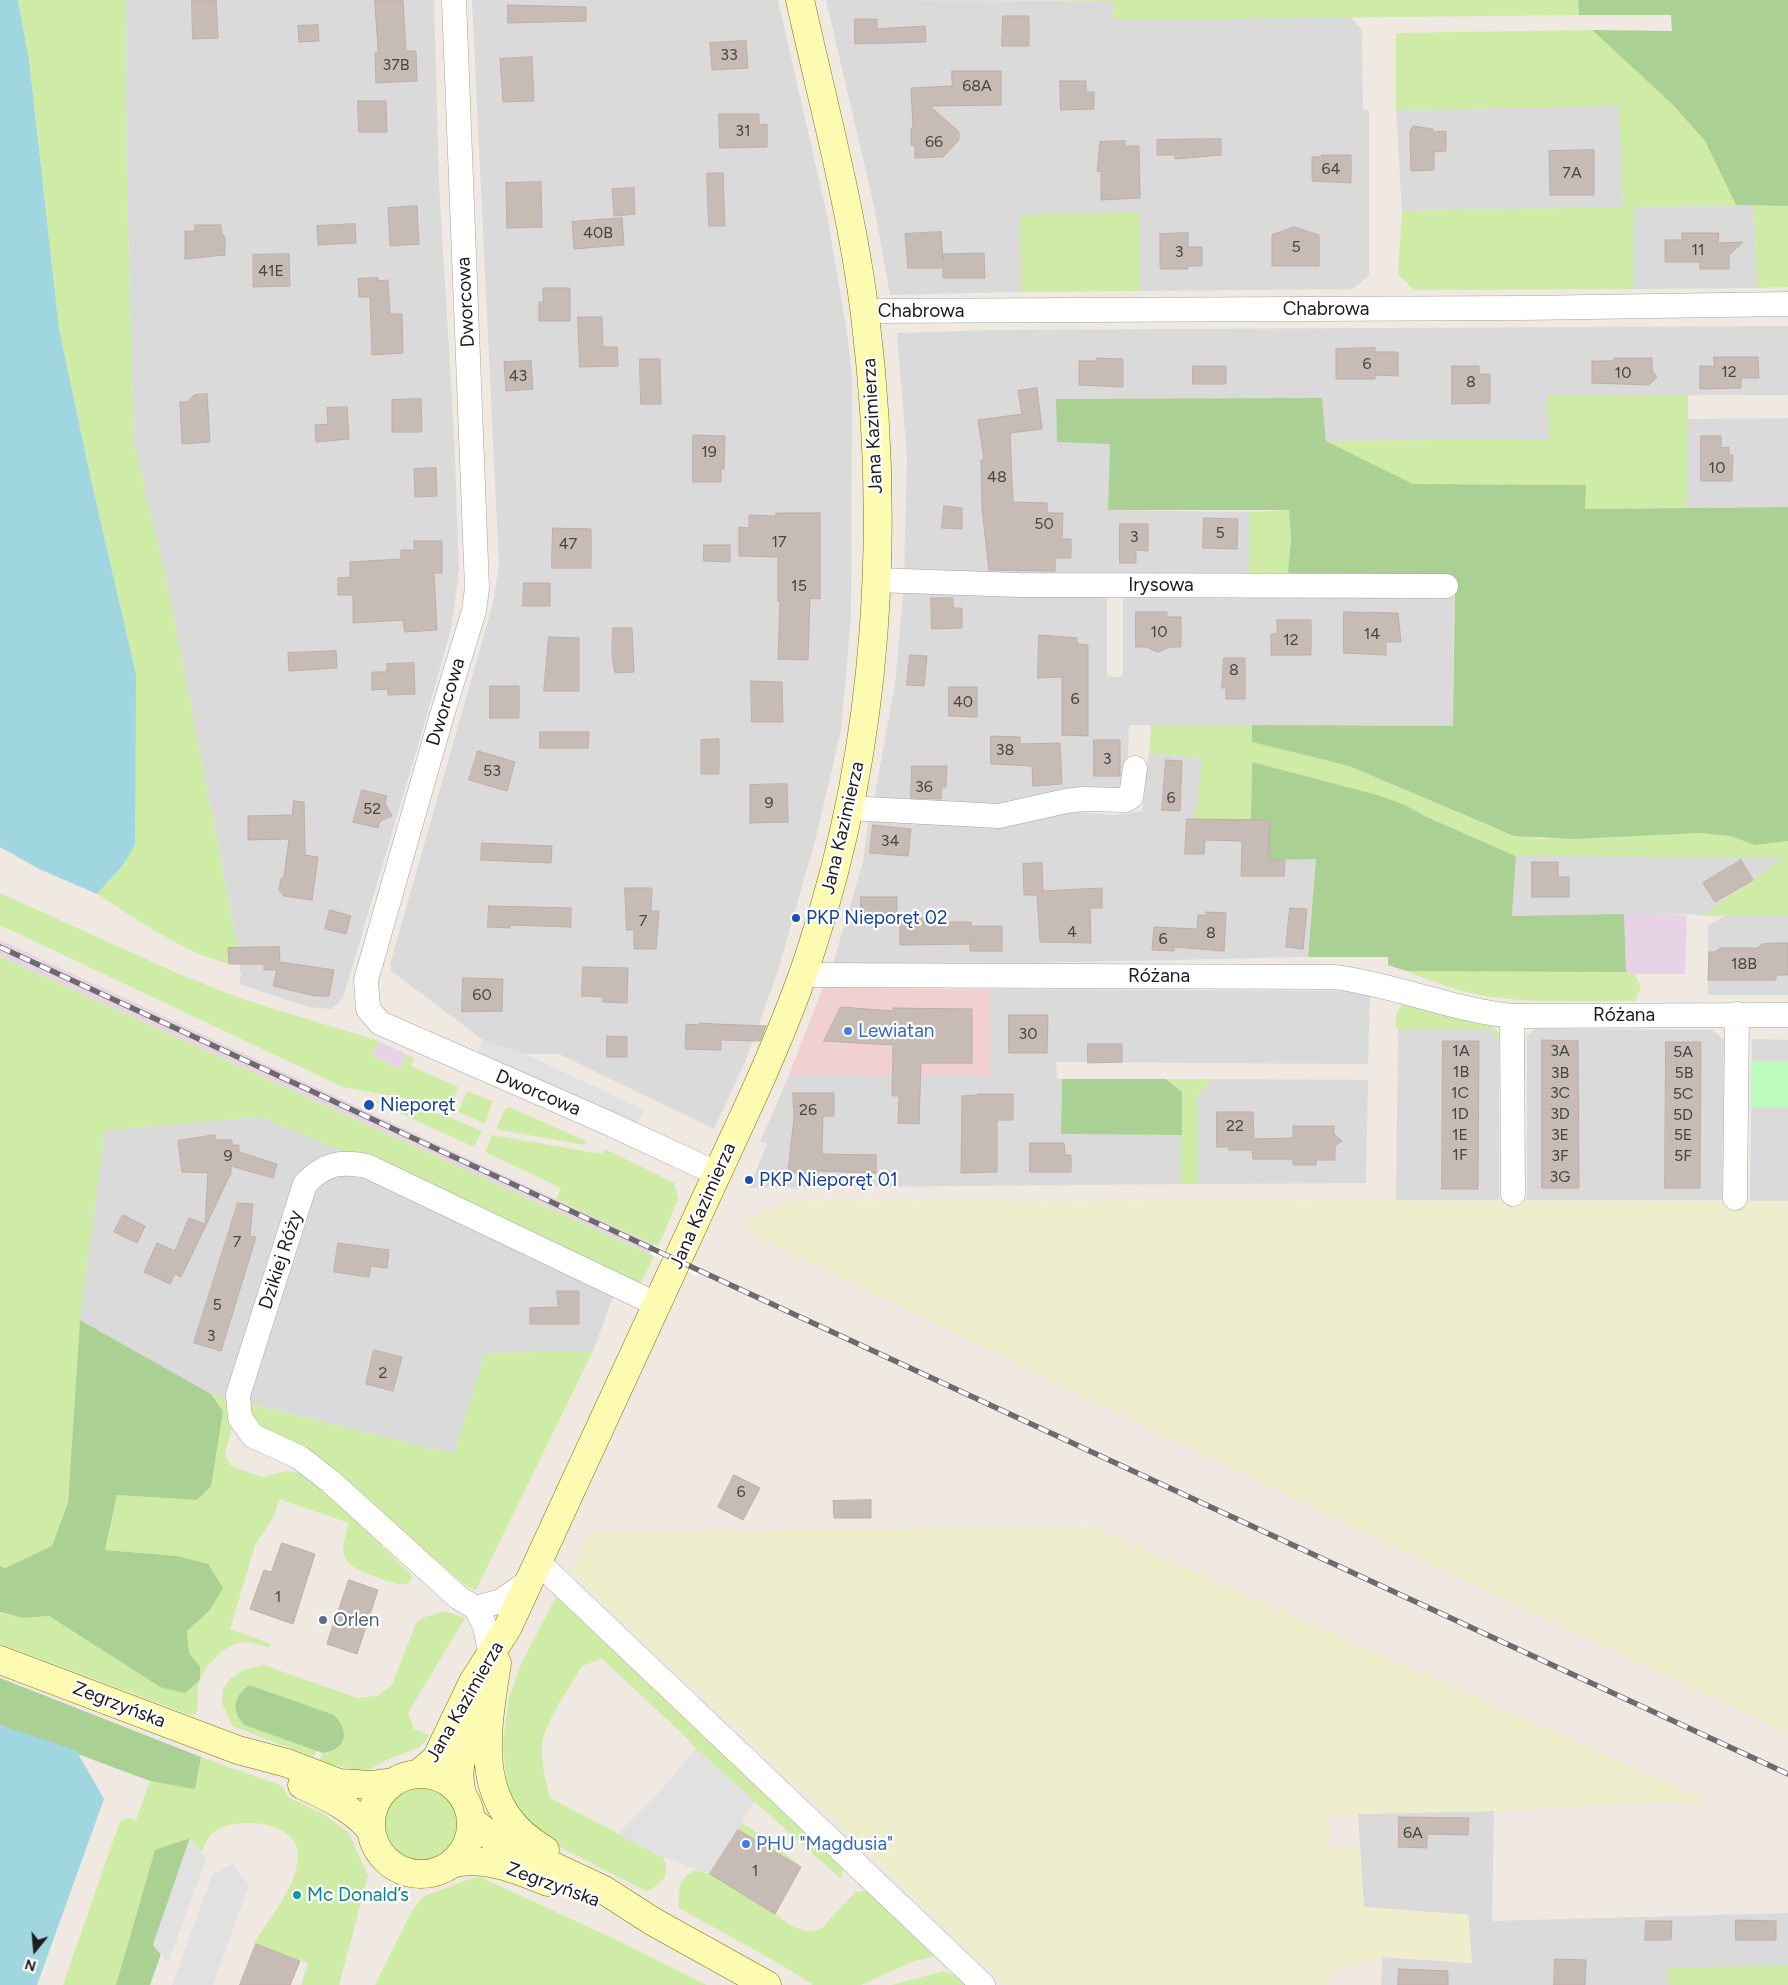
<!DOCTYPE html>
<meta charset="utf-8">
<style>
body{margin:0}
#map{position:relative;width:1788px;height:1985px;overflow:hidden;background:#efe9e2;font-family:Figtree,sans-serif}
canvas{display:block}
.north{position:absolute;left:10px;top:1925px;width:50px;height:50px;-webkit-text-stroke:4px #fff;paint-order:stroke;rotate:197deg;font-size:14px;font-weight:700;line-height:20px;text-align:center;color:#1d1d1d}
.north::after{content:'';display:block;margin:auto;width:18px;height:22px;background:#1d1d1d;clip-path:polygon(50% 0,100% 100%,50% 72%,0 100%)}
</style>
<div id="map">
<canvas width="1788" height="1985"></canvas>
<div class="north">N</div>
</div>
<script>
const ctx = document.querySelector('canvas').getContext('2d');
ctx.lineJoin = 'round';
function fillPath(path, color) {
  ctx.fillStyle = color;
  ctx.fill(path, 'evenodd');
}
function stroke(path, color, width, dash) {
  ctx.strokeStyle = color;
  ctx.lineWidth = width;
  ctx.lineCap = dash ? 'butt' : 'round';
  ctx.setLineDash(dash || []);
  ctx.stroke(path);
}
function write(font, color, halo, rows, align = 'center') {
  ctx.font = font + ' Figtree,sans-serif';
  ctx.lineWidth = 4.5;
  ctx.setLineDash([]);
  ctx.textBaseline = 'middle';
  ctx.strokeStyle = halo;
  ctx.fillStyle = color;
  for (const [text, x, y, turn = 0] of rows) {
    ctx.save();
    ctx.translate(x, y);
    ctx.rotate((+turn || 0) * Math.PI / 180);
    ctx.textAlign = isNaN(turn) ? turn : align;
    if (halo) ctx.strokeText(text, 0, 0);
    ctx.fillText(text, 0, 0);
    ctx.restore();
  }
}
fillPath(new Path2D(`
 M125,0h309l5,184 15,249 5,138 -8,58 -27,96 -81,273 -11,11 -24,-2 -69,-23 2,-9 -2,-11h-10l-1,-16 10,-1 -71,-363 -33,-142 -7,-248z
 M472,0h306l49,215 20,117 5,47 -1,238 -10,113 -26,111 -37,130 -32,89 -32,69 -155,-75h-34l-42,-14 -92,-69v-10l101,-354 7,-40z
 M826,0l287,1 1,18 236,-2 12,12 1,80 6,1v165l-16,14 -214,2v-79l-118,3v77l-131,3 -16,-89z
 M1619,106l4,101 -221,4 -6,-101z
 M1754,205l3,83 -123,1v-82z
 M1788,326v69l-239,1v43l-223,2 -4,-42 -212,44 -2,67 142,2v67l-346,-3 3,-119 -10,-124 92,-3z
 M1788,418v89l-100,1v-89z
 M904,586l203,5v85l7,1 9,-1v-85l331,3 -1,132 -324,-1 -2,61 -92,13 -23,12 -139,-6 22,-121z
 M1149,753l53,5 114,101 -8,98 -285,6h-190l30,-101 6,-46 185,-6 59,5 29,-4z
 M1727,855l60,2 -85,59 -10,-2 -180,3 4,-61z
 M1726,915h62v80h-80v-69z
 M989,989l381,2 -2,73 -312,-2 1,16 5,1 -1,55 121,1v49l-433,4 18,-45 -7,-1 29,-67 201,1z
 M1398,1029h92l9,12v159h-103z
 M1534,1029l179,1 11,10 -2,160h-195v-164z
 M1752,1039l36,1v161h-38z
 M1212,1079l156,1 -2,103 -169,1v-88z
 M260,1117l88,36 267,139 -22,59 -108,2 -31,101 -243,-60 -131,-74 25,-190z
 M1494,1811l-2,110 296,-8v52l-119,3v17h-288l1,-28 90,6 -4,-48 -104,-8 -6,-94z`), '#dbdada');
fillPath(new Path2D(`
 M823,987l166,2 1,87 -201,-1z`), '#f1d0d1');
fillPath(new Path2D(`
 M1624,914l63,1 -2,59h-51l-8,-2z
 M0,940l654,305 -4,9 -650,-298z
 M379,1041l29,14 -8,14 -28,-14z`), '#e8d3e6');
fillPath(new Path2D(`
 M790,1200l998,1v532l-409,-193 -623,-304 -13,-8 20,-17z
 M1094,1527l613,273 -213,11 -166,4 2,32h29l5,60 104,8 4,48 -90,-6 -53,15 -3,13h-320l-163,-157 -271,-255 18,-41z`), '#efeecc');
fillPath(new Path2D(`
 M18,0h107l2,194 7,248 33,142 71,364h-10l1,16c-48,-13 -90,-43 -132,-70l26,-29 13,-191 -45,-194 -32,-152 -30,-268z
 M1050,0h528l1,15 -465,5 -1,-19z
 M1592,30l81,75 32,36 31,64 -102,2v82l-220,1 -16,-16 4,-63 221,-4 -4,-101 -223,4v-77z
 M1754,205l34,1v81l-31,1z
 M1139,212v79l-118,1 -1,-77z
 M1688,395v113l-103,1v-24l-172,-1 -87,-43 223,-2 -1,-43z
 M1289,510l2,31 -3,30 4,8h-42v-67z
 M1151,725h101v17l97,24 140,60 50,13 161,-6 30,3 25,9 33,-4v74l-86,1 84,-59 -270,-1 -87,-38 -24,-13 -153,-43 -1,58 -56,-1 7,-61 -53,-5z
 M0,893l179,81 63,25 137,42 -7,14 28,14 8,-14 6,3 -3,8 47,21 -8,20 -107,-20 -343,-162z
 M0,956l654,300 -15,31 -291,-134 -88,-36 -155,13 -25,190 -12,183 -16,43 -47,22 -5,-2z
 M1540,970l86,2 8,2 7,12 -6,15c-49,-1 -100,3 -149,-5 -28,-4 -53,-15 -80,-25z
 M1404,1002l83,20 13,12 -1,7 -9,-12h-92l-3,-4 2,-13z
 M1166,1079h46l-15,17v88h-15v-92z
 M467,1091l26,10 -8,23 -27,-12z
 M371,1100l76,16 35,15 -8,16z
 M509,1107l77,34 -2,4 -88,-16 9,-20z
 M492,1135l109,19 4,-5 69,34 4,16 -20,48 -102,-48 5,-11 -76,-36z
 M593,1351l-117,239 -10,-4 -152,-131 -38,-18 -23,-16 -3,-17 204,50 31,-101z
 M211,1394l20,5 2,24 -8,30 5,12 31,12 26,-6 17,3 18,11 91,92 -6,7c-13,1 -23,-4 -34,-8 -34,-14 -34,-19 -24,-53l-70,-24 -5,17 -19,29 -25,84 41,15 -2,4c-7,-2 -19,-7 -26,-6 -17,1 -37,23 -43,38 -5,11 0,23 -4,34l-6,1 -190,-71v-31l23,5 26,-2 111,71 40,-21 -11,-13 -2,-22 22,-20 -32,-55 -72,-6 12,-55 80,5 26,-89z
 M556,1597l13,5 272,259 2,10 -2,8 -145,-130 -9,-11 -85,-79 -20,7c-12,22 -37,55 -40,79 -1,18 4,36 8,53l113,59c8,20 1,23 -15,35l-110,-56 -30,-38 -5,-55 6,-45 12,-34z
 M444,1611l21,7 -57,95 6,16 15,6 -9,12 -36,14 -14,8 -12,2 -21,-6 -4,7 -13,-13 3,-6 10,-2 -89,-26 72,25 -2,7 -82,-31 -10,-23 1,-14 7,-10 13,-9 21,-5 93,33 20,-2 15,-11 24,-62 6,-5z
 M201,1757l81,29 6,11 37,18 24,18 19,43 -29,109h-38l7,-22 -54,-20c14,-22 41,-55 43,-80 1,-4 1,-12 0,-15 -8,-28 -65,-32 -84,-15 -5,4 -8,13 -12,19l-11,-14 -35,12 -39,135h-53l57,-164 9,-3 7,2 14,-39 45,7z
 M383 1825a39 39 0 1 1 78 0a39 39 0 1 1-78 0Z
 M736,1820l13,7 53,40 -74,-42z
 M696,1870l14,4 65,40 18,13 18,5 11,-4 33,-36 11,-1 11,5 57,55 -1,6 -19,4 -53,24h-48l-33,-21 -101,-56c-1,-17 -1,-30 17,-38z
 M478,1876l143,66 86,43h-332l38,-76 11,-13z
 M1788,1965v20h-119l-1,-17z
 M944,1971l14,6 9,8h-75z`), '#ceeca5');
fillPath(new Path2D(`
 M1578,0h210v206l-52,-1 -31,-64 -32,-36 -81,-75 80,1 -1,-16h-92z
 M1322,398l4,43 87,43 173,1 -1,24 203,-2v334l-33,4 -25,-9 -30,-3 -127,6 -59,-3 -165,-70 -97,-24v-17l201,1 2,-146 -163,-1 -4,-8 3,-30 -2,-31h-181l2,-66 -53,-2 -1,-43z
 M1252,762l125,33 28,10 24,13 87,38 -4,60 112,-2 2,58 -220,-1 -18,-6v-8h-80l8,-98 -47,1 1,-40h-19z
 M1062,1079h104l16,13v43l-121,-1z
 M80,1320l131,74 12,17 -12,75 -14,14 -80,-5 -12,55 72,6 31,8 15,24 -14,23 -22,20 2,22 11,13v14l-15,13 -25,-6 -111,-71 -26,2 -23,-6v-46l5,2 47,-22 16,-43z
 M0,1678l201,79 -6,32 -45,-8 -150,-56z
 M249,1685l85,30c16,17 13,34 -11,38l-79,-28c-13,-16 -11,-27 5,-40z
 M190,1838l-37,107 8,9 -11,31h-34l39,-135z`), '#abd094');
fillPath(new Path2D(`
 M1751,1061h37v46h-37z`), '#bcfcbc');
fillPath(new Path2D(`
 M483,1040l42,14 119,56 -7,14 -159,-71z
 M696,1749l59,52 -45,73 -47,-17 -45,-23 35,-35z
 M190,1838l16,21 -38,104 -15,-18z
 M233,1864l16,21 -36,100h-41l41,-112z`), '#e1e1e1');
fillPath(new Path2D(`
 M0,0h18l11,60 30,268 32,152 45,194 -1,170 -12,21 -26,29 -58,-25 -39,-22z
 M0,1725l76,25 28,49 -67,186h-37z`), '#a0d6df');
fillPath(new Path2D(`
 M654,1245l47,22 -4,9 -47,-22z`), '#fff');
const building = new Path2D(`
 M192,0h24l2,38 -25,1z
 M375,0h28l3,51h10l1,30 -41,2 -1,-30 3,-1z
 M508,5l78,2v14l-78,2z
 M1003,16h26v30h-27z
 M855,19h22v10l48,-3 1,16 -71,2z
 M318,25l1,16 -20,1 -1,-16z
 M746,41l2,27 -36,2 -2,-27z
 M532,57l2,44 -31,1 -3,-43z
 M952,71h49v34l-71,1 29,26v8l-16,17 -28,1v-12l-4,-1v-17h2l-2,-40 41,-2z
 M1060,81h26v11h8v17l-33,1z
 M358,101h28l1,31h-28z
 M719,114h40v11l8,-1v23l-47,1z
 M1413,126l20,3v3l13,-1v20l-12,1v18l-23,1 -1,-39z
 M1221,139v16l-46,4v-4h-18v-15z
 M1125,141v5h14l1,52 -39,2v-29l-4,1 3,-30z
 M1594,150v45h-44l-1,-44z
 M1322,155h29v28l-39,-2v-24h10z
 M707,173h16l2,53h-16z
 M541,182l1,45 -35,1 -1,-45z
 M634,188l1,26 -21,2 -2,-27z
 M417,206l2,38 -29,2 -2,-38z
 M622,218l2,27 -50,4 -2,-27z
 M355,224l1,19 -38,2 -1,-19z
 M195,225h26l1,9 3,3v18l-40,4v-28h10z
 M1294,227l25,8v31h-47v-31z
 M941,232l2,28v-6l41,-1 1,25h-42v-10h-35l-3,-34z
 M1188,233v14h14v19h-14v3h-28v-35z
 M1682,233h37l-1,10 25,-1 -14,13v14h-29v-7h-35v-22h17z
 M289,254l1,32 -37,1v-32z
 M378,278v3l10,-1 2,34h12l1,39 -31,2 -2,-58h-11l-1,-18z
 M543,288h27v33h-31v-19h4z
 M578,317h24l1,30h14l1,19 -38,1z
 M1375,348v4h23v24l-23,-1v4h-39v-30z
 M1714,357h44l1,21h-18v10l-41,1v-23h14z
 M1097,358l26,1v28l-44,-2v-24h18z
 M1614,358h38v13l5,6 -8,8 -57,-2v-22h22z
 M640,359h20l1,45h-20z
 M531,361l2,28 -27,2 -2,-29z
 M1193,366h33v18h-33z
 M1452,366h27v8h11v29l-38,1z
 M1037,388l5,41 -32,4 3,69 34,1v10h16l-1,26h9v19h-16v13l-66,-1 -7,-61 -1,-49h3l-6,-40 44,-6 -4,-23z
 M207,394l3,48 -28,2 -2,-42h8l6,-7z
 M421,399l1,33h-30v-32z
 M347,407l2,32 -33,3 -1,-17 13,-1 -1,-16z
 M693,435l32,1 -1,33h-3v13h-28z
 M1701,436h20v12l8,-1v8h4l-1,26h-31z
 M436,468l1,28 -22,1 -1,-28z
 M944,506l18,2v21l-20,-1z
 M776,513h44v86l-10,-1 -2,62 -30,-1 2,-58h-2v-44l-39,-1v-29l10,1v-13l27,1z
 M1204,518l34,1 -1,30 -34,-1z
 M1120,524h28v27l-12,-1v13h-16z
 M553,528l38,1v39h-39z
 M414,541h28v32h-8l3,57 -32,2 -2,-12 -50,3v-28h-15v-17l12,-1v-15l51,-3v-9h13z
 M704,545h26v17l-26,-1z
 M524,583h26v23h-27z
 M931,598h22v10h9v20l-30,1z
 M1136,612h31v5h14v30h-11l-12,5 -12,-5h-10z
 M1344,612l54,1 3,29h-15v13l-42,-2z
 M1277,620h34v35h-40v-21h6z
 M613,628h19l2,44 -19,1 -3,-19z
 M1039,635l38,3v6l11,1v91l-26,-1v-58l-24,1z
 M549,637l30,1v53h-35z
 M336,651l1,17 -48,3 -1,-18z
 M910,655l17,1 -3,30 -17,-1z
 M1224,658h21v41h-19v-11h-4z
 M414,663l1,31 -27,1v-6l-16,1v-18h15v-8z
 M751,681l31,1 1,40h-31z
 M490,686h29v32h-29z
 M949,687h28v30l-28,-1z
 M540,732h49l-1,16h-48z
 M991,736l29,1v7l40,-1 2,41 -29,2 -1,-20 -41,-2z
 M719,739v35h-18v-34z
 M1094,740h26v36h-26z
 M478,751l37,11 -8,29 -38,-11z
 M1166,760l16,1 -2,50 -18,-1z
 M912,766h35l-1,21h-4l-1,12 -30,-1z
 M787,784l1,38 -38,1v-38z
 M362,790l25,6 -2,7 7,13 -12,5 -2,7 -25,-6z
 M294,801l10,1 1,53 13,2 -6,43 -28,-4 -5,-6 2,-11 3,-2 5,-38 -41,1v-24l44,-1z
 M1187,819l83,1 -1,40h16l-1,16h-43l1,-35 -37,-1 -1,14h-19z
 M873,825l38,4 -3,27 -38,-3z
 M482,843l70,3 -1,17 -70,-3z
 M1741,860l12,20 -38,22 -12,-19z
 M1532,862h26v15h11v20h-37z
 M1042,863l1,28 59,-3v20h-12l1,35 -51,-1 -3,-47h-13l-1,-31z
 M625,888h27l-1,23h8l-3,38h-22v-19h-7z
 M861,897h36v16h-36z
 M489,906l82,2v19l-61,-2v3l-22,-1z
 M1290,908l17,1 -4,40 -17,-2z
 M330,910l21,6 -5,18 -21,-5z
 M1206,912l20,1 -2,38 -50,-4v4l-22,-1 2,-23 43,2 1,-14h8z
 M935,918v4h36v4h31v25h-32v-7l-70,1v-26z
 M1776,943h12v32h-12v5h-68l1,-28h6l5,-4h37l6,-4z
 M279,947l1,15 54,8 -5,26h-14l-42,-10 4,-16h-13v-6h-35l-1,-16z
 M583,967l45,1 -1,35 -24,-1v-5l-21,-1z
 M463,978l40,1 -1,32 -40,1z
 M841,1007l52,4v-3l79,1v54h-51l-2,61 -21,-1 1,-27h-7l1,-51 -69,-4z
 M1009,1015h39l-1,38h-38z
 M700,1023l15,1 51,2 -6,15 -39,-1v10l-36,-1 1,-25 14,1z
 M607,1036l20,1v20h-20z
 M1542,1040l36,1 1,147h-37z
 M1443,1041h36l-1,148h-36z
 M1666,1042h35l-1,146h-35z
 M1088,1044h34v18l-34,1z
 M793,1093h41v23h-11l-1,38 54,1v18l-58,-2v5l-30,-4 6,-54z
 M978,1094h35v26h-16v52l-36,1 1,-77 16,-1z
 M1217,1112h36l1,27 39,-1v-12h41v8l8,7 -7,5v14h-19v5h-23v-6h-40l-1,-9h-23v-3h-12z
 M215,1135v5h17v5h7v7l38,12 -4,14 -42,-12v7l-50,104 -6,-3 -5,10 -26,-12 13,-29 18,8 14,-33 16,6 3,-51 -26,-1 -4,-31z
 M1030,1143h34l1,12h6v17h-41z
 M238,1203l15,1 -3,32 6,1 -35,114 -27,-8z
 M123,1215l22,11 -8,17 -23,-11z
 M338,1243l51,7 -2,18 -16,-2 -2,11 -35,-5z
 M557,1291h22v33h-49v-16l28,-1z
 M374,1350l28,7 -9,34 -27,-7z
 M734,1475l26,13 -17,32 -25,-13z
 M871,1500v18h-37l-1,-17z
 M282,1543l33,11 -22,70 -43,-15 14,-39 7,2z
 M349,1580l29,10 -21,64 -30,-10z
 M1399,1817l70,1 -1,17 -41,-1v14l-28,-1z
 M738,1830l63,37 -26,47 -65,-40z
 M1736,1920l40,1v19h-40z
 M1646,1921h26l-1,19h-26z
 M256,1944l44,17 -10,24h-50z
 M1555,1959l31,1 -1,25h-31z
 M1399,1969l49,2v14h-50z`);
fillPath(building, '#c7bbb5');
stroke(building, '#c1aea4', 1);
const minor = new Path2D(`
 M454,0l23,588 -3,23 -32,104 -76,265 2,29 12,14 226,99 112,52
 M865,311l658,-3 265,-4
 M876,580l143,5 427,1
 M848,808l151,8 67,-15 17,-2 43,1 5,-3 4,-29
 M802,975l533,2c61,8 117,33 177,39l276,-1
 M1512,1016l1,178
 M1735,1198l2,-184
 M539,1563l444,422
 M476,1608l25,-7 31,-22
 M491,1654l-6,-27 -9,-19 -17,-10 -129,-117 -31,-24 -46,-21 -13,-18 -2,-23 67,-211c20,-21 35,-23 62,-18l291,139`);
const secondary = new Path2D(`
 M0,1660l238,90 49,13 52,20 32,2 22,-3
 M497,1663c-11,72 -26,144 48,187
 M418,1774l18,-15 37,-77 35,-55 245,-531c22,-49 44,-100 60,-152 66,-202 78,-419 52,-629 -13,-106 -42,-211 -65,-315
 M371 1824a50 50 0 1 1 100 0a50 50 0 1 1-100 0Z
 M302,1785c26,12 50,23 69,45
 M463,1797c-11,-31 6,-64 17,-93
 M471,1820l22,18 111,52 48,31 115,64
 M451,1864c32,-9 68,6 97,18`);
stroke(minor, '#a4a4a4', 25);
stroke(secondary, '#757800', 29);
stroke(minor, '#fff', 24);
stroke(secondary, '#fdfab2', 28);
const rail = new Path2D(`
 M0,947l1788,827`);
stroke(rail, '#6b6b6b', 5.5);
stroke(rail, '#fff', 4, [11]);
for (const [x, y, r, color] of [
 [796,918,5,"#1a4fb4"],
 [848,1031,5,"#3f7fe0"],
 [369,1105,6,"#1a4fb4"],
 [749,1180,5,"#1a4fb4"],
 [323,1620,5,"#5c6f8a"],
 [746,1844,5,"#3f7fe0"],
 [297,1895,5,"#0f9aa8"]
]) {
  const dot = new Path2D();
  dot.arc(x, y, r, 0, 2 * Math.PI);
  ctx.fillStyle = color;
  ctx.fill(dot);
  stroke(dot, '#fff', 2);
}
write('16px', '#484443', null, [
 ["33",729,55],
 ["37B",396,65],
 ["68A",977,86],
 ["31",743,131],
 ["66",934,142],
 ["64",1331,169],
 ["7A",1572,173],
 ["40B",598,233],
 ["5",1296,247],
 ["11",1698,250],
 ["3",1179,252],
 ["41E",271,271],
 ["6",1367,364],
 ["12",1729,372],
 ["10",1623,373],
 ["43",518,376],
 ["8",1471,382],
 ["19",709,452],
 ["10",1717,468],
 ["48",997,477],
 ["50",1044,524],
 ["5",1220,533],
 ["3",1134,537],
 ["17",779,542],
 ["47",568,544],
 ["15",799,586],
 ["10",1159,632],
 ["14",1372,634],
 ["12",1291,640],
 ["8",1234,670],
 ["6",1075,699],
 ["40",963,702],
 ["38",1005,750],
 ["3",1107,759],
 ["53",492,771],
 ["36",924,787],
 ["6",1171,798],
 ["9",769,803],
 ["52",372,809],
 ["34",890,841],
 ["7",643,921],
 ["4",1072,932],
 ["8",1211,933],
 ["6",1163,939],
 ["18B",1744,964],
 ["60",482,995],
 ["30",1028,1034],
 ["1A",1461,1051],
 ["3A",1560,1051],
 ["5A",1683,1052],
 ["1B",1461,1072],
 ["3B",1560,1073],
 ["5B",1684,1073],
 ["1C",1460,1093],
 ["3C",1560,1093],
 ["5C",1683,1094],
 ["26",808,1110],
 ["1D",1460,1114],
 ["3D",1560,1114],
 ["5D",1683,1115],
 ["22",1235,1126],
 ["1E",1460,1135],
 ["3E",1560,1135],
 ["5E",1683,1135],
 ["1F",1460,1155],
 ["9",228,1156],
 ["3F",1560,1156],
 ["5F",1683,1156],
 ["3G",1560,1177],
 ["7",237,1242],
 ["5",217,1305],
 ["3",211,1336],
 ["2",383,1373],
 ["6",741,1492],
 ["1",278,1597],
 ["6A",1413,1833],
 ["1",755,1871]
]);
write('19px', '#1d1d1d', '#fff', [
 ["Dworcowa",466,302,-93],
 ["Chabrowa",1326,309],
 ["Chabrowa",921,311],
 ["Jana Kazimierza",873,426,-93],
 ["Irysowa",1161,585],
 ["Dworcowa",446,702,-73],
 ["Jana Kazimierza",843,828,-77],
 ["Różana",1159,976],
 ["Różana",1624,1015],
 ["Dworcowa",538,1093,23],
 ["Jana Kazimierza",703,1206,-66],
 ["Dzikiej Róży",281,1260,-72],
 ["Jana Kazimierza",465,1702,-60],
 ["Zegrzyńska",119,1705,21],
 ["Zegrzyńska",553,1885,20]
]);
write('19px', '#164399', '#fff', [
 ["PKP Nieporęt 02",806,918],
 ["Nieporęt",380,1105],
 ["PKP Nieporęt 01",759,1180]
], 'left');
write('19px', '#366cbe', '#fff', [
 ["Lewiatan",858,1031],
 ["PHU \"Magdusia\"",756,1844]
], 'left');
write('19px', '#4e5e75', '#fff', [
 ["Orlen",333,1620]
], 'left');
write('19px', '#0d838f', '#fff', [
 ["Mc Donald’s",307,1895]
], 'left');
</script>
